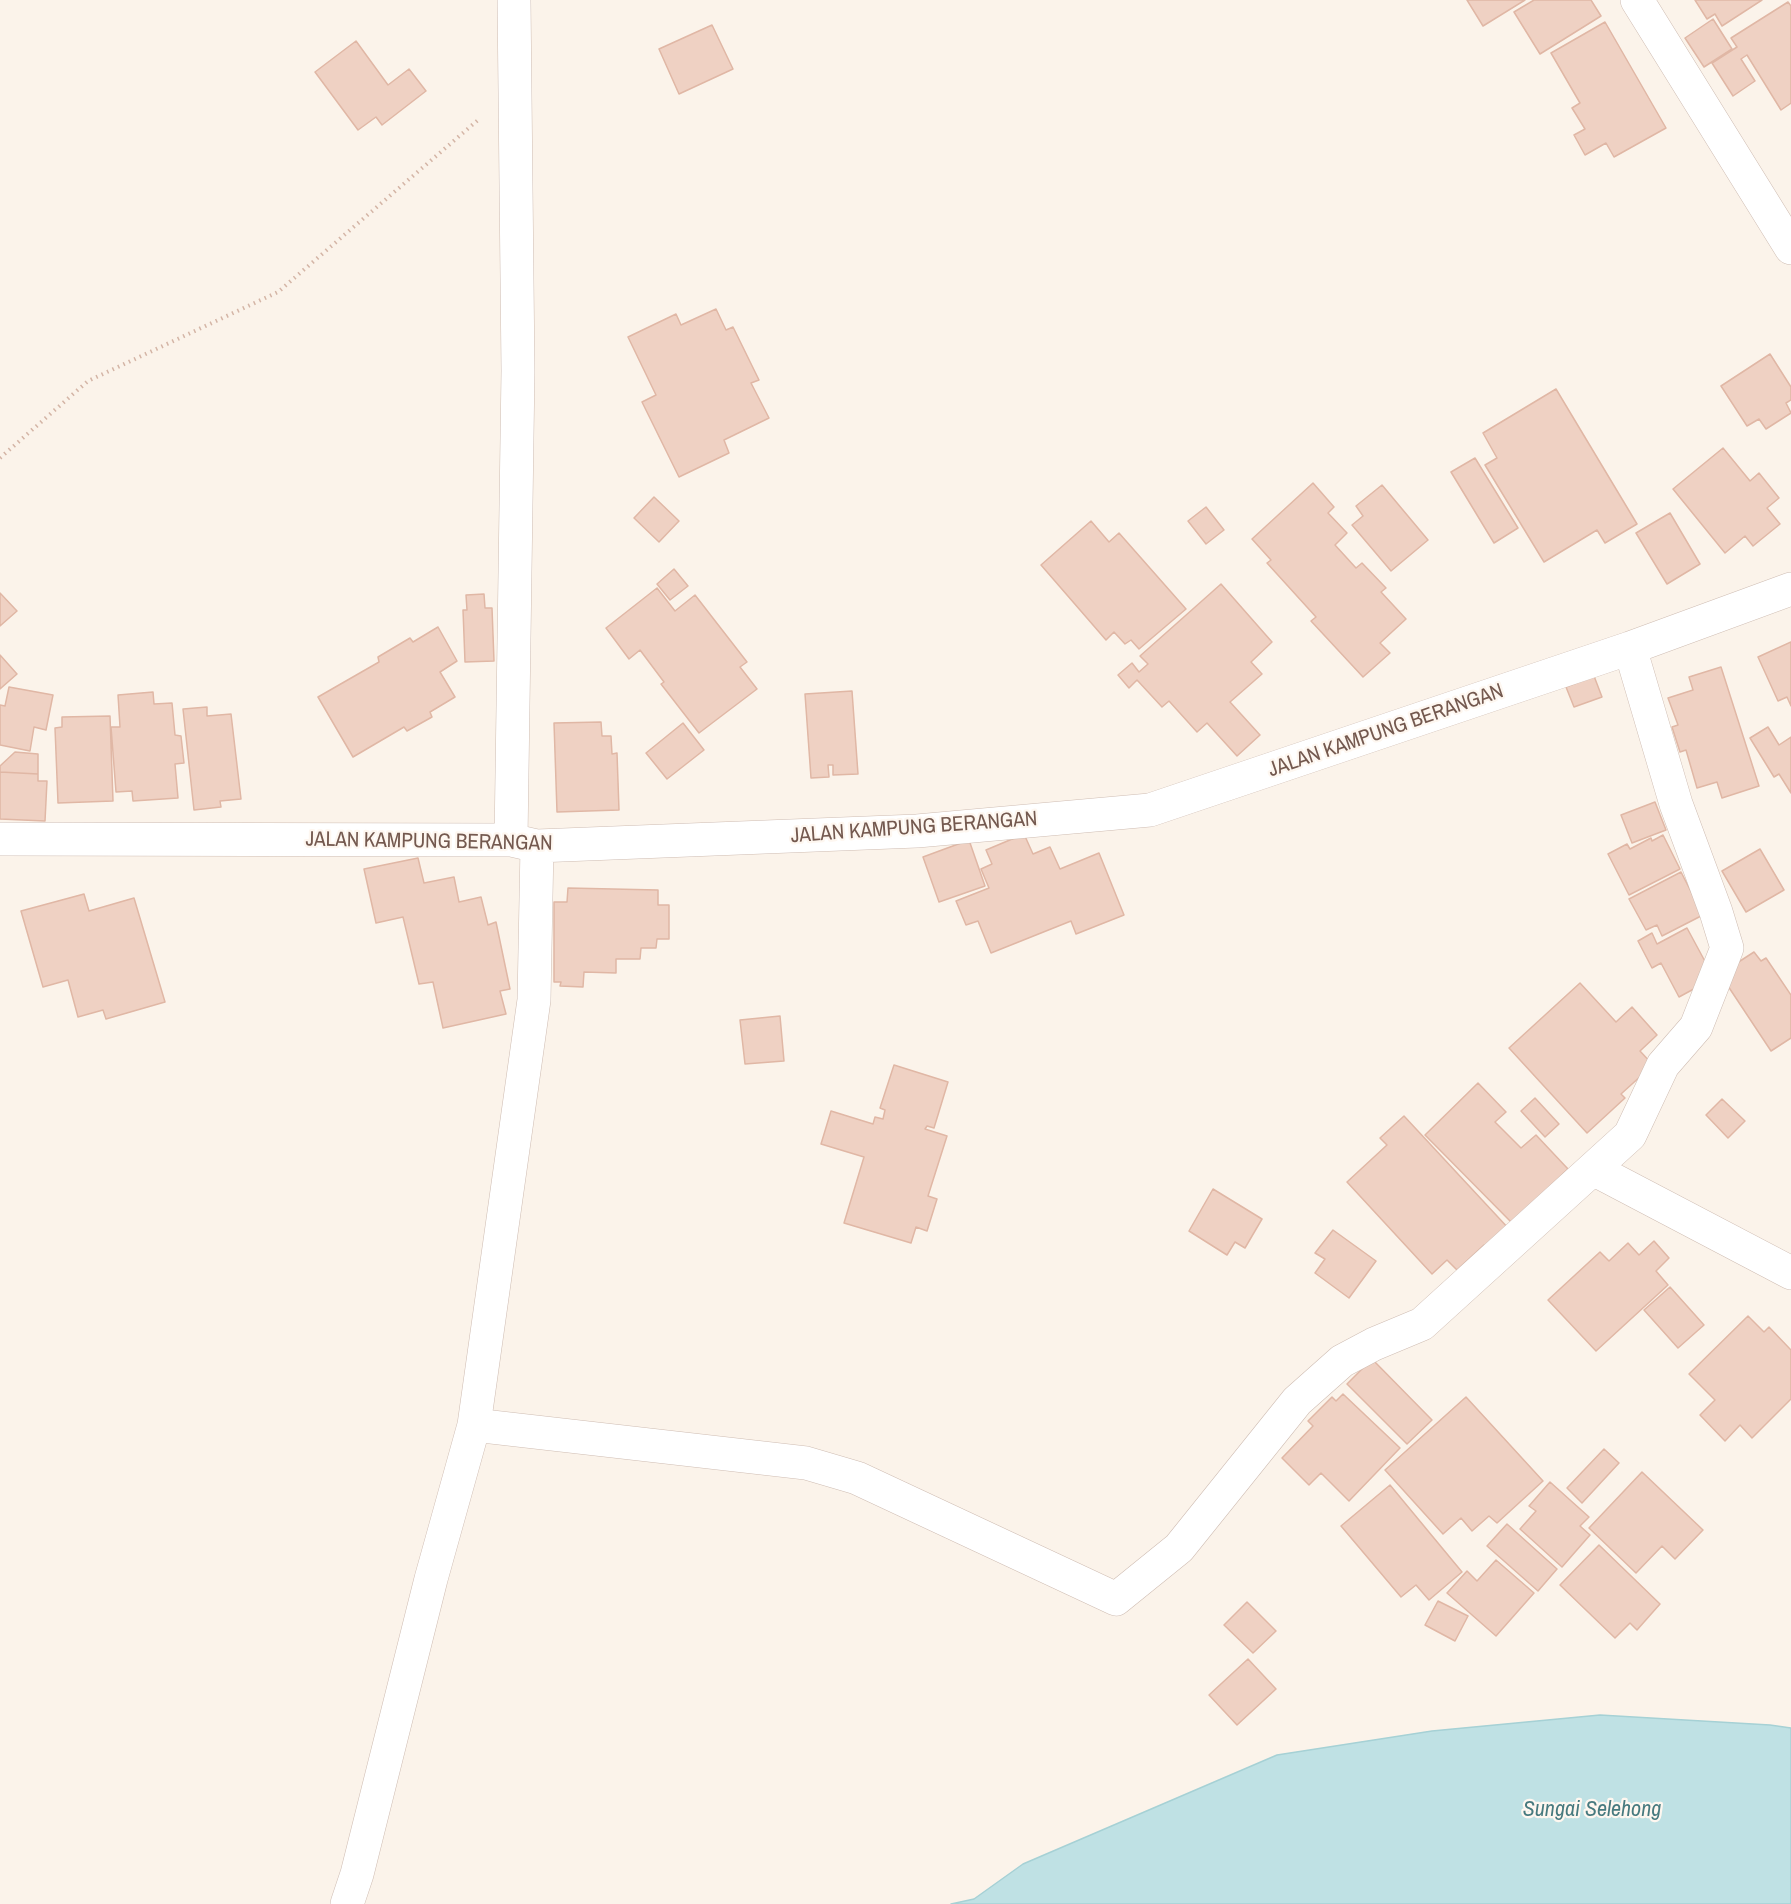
<!DOCTYPE html>
<style>
body{margin:0}
canvas{display:block;background:#fbf3ea}
</style>
<canvas width="1791" height="1904"></canvas>
<script>
const ctx = document.querySelector('canvas').getContext('2d');
ctx.lineJoin = 'round';
function fillPath(path, color) {
  ctx.fillStyle = color;
  ctx.fill(path, 'evenodd');
}
function stroke(path, color, width, dash) {
  ctx.strokeStyle = color;
  ctx.lineWidth = width;
  ctx.lineCap = dash ? 'butt' : 'round';
  ctx.setLineDash(dash || []);
  ctx.stroke(path);
}
function write(font, color, halo, rows, align = 'center') {
  ctx.font = font + ' "Archivo Narrow",sans-serif';
  ctx.lineWidth = 4.5;
  ctx.setLineDash([]);
  ctx.textBaseline = 'middle';
  ctx.strokeStyle = halo;
  ctx.fillStyle = color;
  for (const [text, x, y, turn = 0] of rows) {
    ctx.save();
    ctx.translate(x, y);
    ctx.rotate((+turn || 0) * Math.PI / 180);
    ctx.textAlign = isNaN(turn) ? turn : align;
    if (halo) ctx.strokeText(text, 0, 0);
    ctx.fillText(text, 0, 0);
    ctx.restore();
  }
}
const water = new Path2D(`
 M1600,1715l170,10 21,3v176h-840l23,-5 49,-35 254,-109 155,-24z`);
fillPath(water, '#bfe1e4');
stroke(water, '#a6d1d5', 1.5);
const building = new Path2D(`
 M1467,0h58l-42,26z
 M1534,0h57l10,16 -61,38 -26,-42z
 M1695,0h67l-40,26 -7,-12 -8,5z
 M1788,2l3,4v97l-10,7 -34,-55 -6,4 14,22 -22,15 -21,-33 25,-16 -6,-9z
 M1713,19l19,30 -28,18 -19,-29z
 M1605,22l61,106 -52,29 -8,-14 -21,12 -11,-20 11,-6 -13,-21 8,-5 -29,-50z
 M712,25l21,44 -54,25 -20,-45z
 M356,41l32,44 21,-16 17,22 -44,34 -6,-8 -18,13 -43,-58z
 M716,309l10,21 7,-3 26,53 -8,3 18,35 -45,22 5,13 -50,24 -37,-75 14,-7 -28,-58 48,-23 5,11z
 M1770,354l21,33v13l-5,3 5,10 -25,16 -7,-10 -12,7 -26,-40z
 M1556,389l81,135 -32,19 -8,-13 -53,32 -59,-97 12,-7 -14,-25z
 M1723,448l27,33 9,-8 20,25 -12,10 13,16 -27,22 -8,-10 -20,17 -52,-64z
 M1475,458l43,70 -24,15 -43,-71z
 M1313,483l21,24 -6,6 19,20 -12,12 21,23 6,-5 24,25 -5,4 25,27 -26,24 10,10 -27,24 -52,-56 5,-4 -49,-54 4,-3 -19,-21z
 M1382,485l46,55 -37,31 -39,-46 11,-9 -7,-10z
 M654,497l25,24 -20,21 -25,-24z
 M1206,507l18,23 -18,14 -18,-23z
 M1670,513l30,51 -33,20 -31,-51z
 M1091,521l18,21 10,-9 67,76 -47,40 -8,-9 -6,4 -11,-12 -8,8 -65,-75z
 M674,569l14,17 -18,14 -13,-16z
 M1221,584l51,58 -21,20 11,12 -32,28 30,33 -23,21 -30,-33 -10,9 -28,-31 -7,6 -25,-27 -8,8 -11,-13 14,-12 7,9 9,-8 -8,-8z
 M657,588l18,23 20,-16 52,67 -7,5 17,22 -58,44 -38,-49 3,-2 -24,-32 -11,9 -23,-31z
 M0,593l17,18 -17,15z
 M484,594l1,14h7l2,53 -29,1 -2,-52h4l-1,-15z
 M438,627l19,34 -17,11 15,25 -25,15 2,5 -25,14 -3,-4 -51,30 -35,-60 61,-35 -1,-5 32,-19 3,4z
 M1791,642v64l-4,-9 -9,4 -20,-44z
 M0,655l17,19 -17,15z
 M1721,667l38,119 -37,12 -5,-16 -20,6 -11,-38 -6,2 -8,-25 6,-2 -10,-27 25,-8 -4,-13z
 M1594,676l8,21 -28,10 -8,-20z
 M9,687l44,8 -7,35 -12,-3 -4,24 -30,-6v-40l5,1z
 M852,691l6,83 -25,1v-10h-5l1,12 -18,1 -6,-84z
 M153,692l1,12 18,-1 3,32 6,1 3,27 -9,1 3,34 -45,3 -1,-10 -16,1 -5,-65h9l-2,-32z
 M207,707v9l24,-2 10,85 -21,2 1,6 -27,3 -11,-101z
 M110,716l3,85 -55,2 -3,-75 7,-1v-10z
 M601,722l1,14h9l1,18 5,-1 2,57 -62,2 -3,-89z
 M683,723l21,27 -37,29 -21,-26z
 M1768,727l11,18 12,-8v56l-12,-19 -5,3 -24,-39z
 M15,752l23,2v20l-38,-2v-6z
 M0,772l38,2v7h9l-2,40 -45,-2z
 M1655,802l11,28 -34,13 -11,-28z
 M1024,834l9,20 17,-7 10,22 39,-16 25,62 -48,19 -5,-13 -80,32 -13,-32 -12,4 -10,-24 33,-13 -8,-19 11,-5 -6,-14z
 M1663,835l17,34 -51,26 -21,-41 19,-10 3,5 21,-11 1,3z
 M969,840l16,46 -46,16 -16,-45z
 M1760,849l24,41 -38,22 -24,-41z
 M418,858l6,25 30,-6 5,25 22,-5 7,28 8,-3 14,67 -10,2 6,23 -63,14 -10,-46 -14,2 -16,-67 -27,6 -12,-54z
 M1681,872l22,43 -41,21 -5,-11 -11,5 -17,-31z
 M568,888l90,2v15h11v34h-12l-1,9h-15l-1,11h-24v14l-32,-1 -1,15 -23,-1 1,-4h-7v-80h13z
 M84,894l5,17 45,-13 31,104 -59,17 -3,-9 -25,7 -10,-37 -25,7 -22,-76z
 M1687,928l27,50 -35,19 -18,-34 -9,5 -14,-27 14,-8 5,11z
 M1754,952l7,9 5,-3 25,37v43l-20,13 -51,-77z
 M1580,983l36,39 16,-15 25,28 -17,16 13,14 -32,29 4,4 -38,35 -78,-85z
 M780,1016l4,45 -39,3 -5,-44z
 M894,1065l54,17 -14,46 -7,-2 -2,3 22,7 -19,60 9,3 -10,32 -11,-4 -5,16 -67,-20 20,-66 -43,-13 10,-33 42,13 2,-7 8,2 2,-9 -5,-2z
 M1478,1083l28,29 -11,10 26,26 15,-13 32,34 -56,54 -87,-88z
 M1535,1098l24,26 -14,13 -24,-26z
 M1722,1099l23,22 -17,17 -22,-23z
 M1404,1116l106,114 -22,20 -4,-5 -27,25 -10,-10 -15,14 -85,-92 40,-37 -7,-7z
 M1213,1189l49,30 -17,29 -10,-6 -8,13 -38,-24z
 M1333,1230l43,31 -27,37 -34,-25 10,-14 -10,-6z
 M1654,1241l15,17 -13,13 12,14 -72,66 -48,-51 52,-48 9,9 19,-18 11,12z
 M1670,1287l34,38 -26,23 -34,-38z
 M1748,1316l16,16 5,-5 22,23v49l-39,39 -12,-13 -15,16 -25,-26 15,-15 -26,-26z
 M1372,1359l60,61 -25,24 -60,-60z
 M1343,1394l57,54 -51,53 -28,-28 -12,12 -27,-27 31,-32 -5,-5 24,-24 4,4z
 M1466,1397l77,84 -46,42 -8,-7 -17,15 -11,-13 -18,16 -58,-64z
 M1604,1449l15,14 -37,40 -15,-15z
 M1642,1472l61,58 -28,29 -13,-13 -26,27 -47,-45z
 M1550,1482l39,35 -9,9 10,9 -28,32 -42,-38 16,-18 -7,-5z
 M1390,1485l72,87 -33,28 -13,-15 -15,12 -60,-71z
 M1507,1524l50,45 -19,22 -51,-45z
 M1599,1545l61,59 -23,26 -7,-7 -15,15 -55,-53z
 M1496,1560l38,33 -38,43 -49,-43 20,-22 10,10z
 M1438,1601l30,15 -13,25 -30,-16z
 M1247,1602l29,29 -23,22 -29,-28z
 M1248,1659l28,30 -39,36 -28,-30z`);
fillPath(building, '#efd1c3');
stroke(building, '#e0b7a5', 1.5);
const minor = new Path2D(`
 M1637,0l154,248
 M0,839l511,1 26,6 380,-15 233,-21 480,-162 161,-59
 M511,840l7,-469 -4,-371
 M1593,1169l198,104
 M474,1425l332,38 51,15 259,121 63,-51 118,-147 45,-40 32,-17 48,-20 208,-189 33,-70 33,-38 31,-79 -11,-36 -40,-108 -46,-156
 M347,1904l10,-30 74,-295 43,-154 60,-425 3,-154`);
stroke(minor, '#cfbdb3', 34);
stroke(new Path2D(`
 M0,458l88,-77 190,-89 200,-172`), '#d4b5a6', 4, [1.5, 4.5]);
stroke(minor, '#fff', 33);
write('21px', '#74594f', '#fef7f0', [
 ["JALAN KAMPUNG BERANGAN",1386,731,-19],
 ["JALAN KAMPUNG BERANGAN",914,828,-4],
 ["JALAN KAMPUNG BERANGAN",429,842,1]
]);
write('italic 22px', '#477a7f', '#fef7f0', [
 ["Sungai Selehong",1592,1810]
]);
</script>
